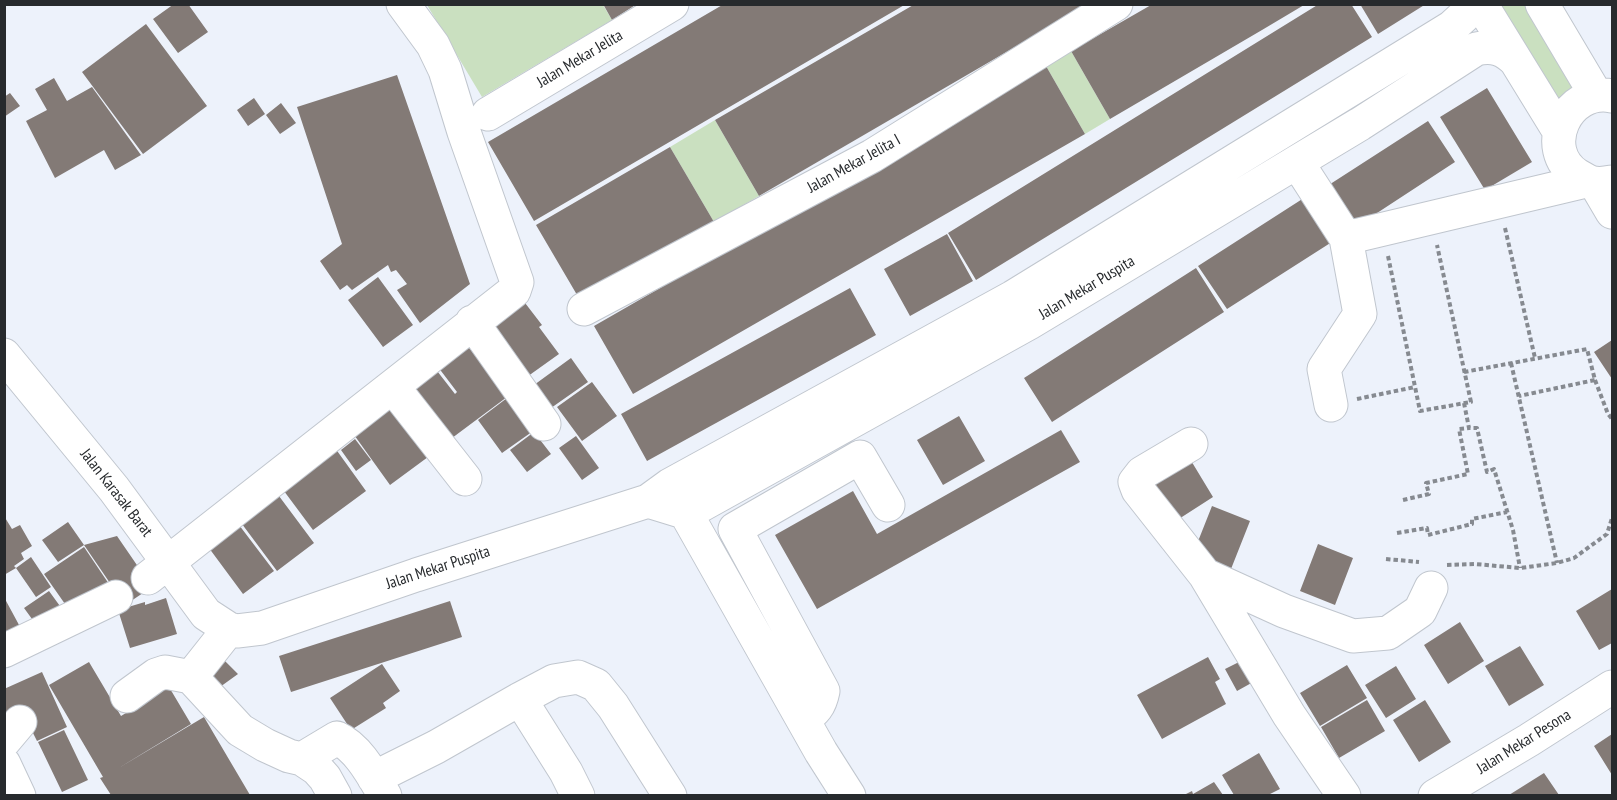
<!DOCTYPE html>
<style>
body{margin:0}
#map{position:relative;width:1617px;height:800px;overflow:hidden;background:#edf2fb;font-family:"PT Sans Narrow",sans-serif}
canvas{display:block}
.frame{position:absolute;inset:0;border:6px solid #272a2d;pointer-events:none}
</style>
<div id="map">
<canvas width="1617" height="800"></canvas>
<div class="frame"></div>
</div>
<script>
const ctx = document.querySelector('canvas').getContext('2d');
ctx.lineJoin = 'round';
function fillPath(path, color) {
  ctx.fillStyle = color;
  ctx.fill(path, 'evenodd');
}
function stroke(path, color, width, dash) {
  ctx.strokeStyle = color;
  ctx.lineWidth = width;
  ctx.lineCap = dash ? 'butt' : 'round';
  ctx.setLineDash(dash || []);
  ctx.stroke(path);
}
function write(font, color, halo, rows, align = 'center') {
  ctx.font = font + ' "PT Sans Narrow",sans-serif';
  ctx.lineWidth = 4.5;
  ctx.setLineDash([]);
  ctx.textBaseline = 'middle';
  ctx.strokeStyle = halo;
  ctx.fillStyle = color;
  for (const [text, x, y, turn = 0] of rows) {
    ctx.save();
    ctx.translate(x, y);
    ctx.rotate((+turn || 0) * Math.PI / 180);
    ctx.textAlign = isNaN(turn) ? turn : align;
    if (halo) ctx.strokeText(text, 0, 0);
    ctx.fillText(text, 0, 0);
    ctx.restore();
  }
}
fillPath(new Path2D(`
 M427,5h176l9,15 -130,77z
 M1493,5h40l44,76 -12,17 -7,1z
 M1071,51l39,68 -25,15 -39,-68z
 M715,120l44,76 -45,26 -44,-75z`), '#cae0c0');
fillPath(new Path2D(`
 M174,4h14l20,28 -30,21 -25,-34z
 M603,4h34l-25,16z
 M724,4h182l-372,217 -46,-79z
 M915,4h174l-330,192 -44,-76z
 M1319,4h32l21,33 -396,243 -28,-47z
 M1360,4h66l-48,30z
 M1151,5h153l-42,25 -152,89 -39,-68z
 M146,24l61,82 -64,48 -61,-82z
 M1046,66l39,68 -452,260 -39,-68z
 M397,75l73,209 -50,39 -23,-33 10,-6 -11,-14 -5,2 -3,-7 -36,25 -5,-5 -7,5 -20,-29 22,-17 -45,-137z
 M54,78l13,23 25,-14 49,68 -26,15 -11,-20 -49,28 -29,-57 21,-11 -12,-21z
 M1487,88l45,74 -47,28 -45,-73z
 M10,93l10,13 -16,11v-20z
 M254,98l11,16 -17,12 -11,-16z
 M281,103l15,20 -16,11 -14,-19z
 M1428,121l27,41 -107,70 -27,-42z
 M670,147l44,75 -134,78 -44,-75z
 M1307,196l28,44 -108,69 -29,-43z
 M947,234l26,47 -63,35 -26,-47z
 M1196,268l28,44 -172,110 -28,-44z
 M378,277l35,48 -30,22 -35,-47z
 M850,288l26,47 -229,126 -26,-47z
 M522,299l20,26 -3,2 20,27 -35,25 -39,-53z
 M1612,340v39l-18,-27z
 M464,341l43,56 -63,47 -40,-55 30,-22 21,27 2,-2 -22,-29z
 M571,358l17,24 -37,26 -17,-23z
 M592,382l25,34 -35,25 -25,-34z
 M511,395l25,34 -34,24 -24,-33z
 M390,404l38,53 -38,28 -38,-53z
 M959,416l26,45 -42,24 -26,-45z
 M1061,430l19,32 -263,147 -42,-74 78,-44 24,43z
 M534,432l17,22 -24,18 -17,-22z
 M576,436l23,32 -17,12 -23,-32z
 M355,439l16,21 -15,11 -15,-21z
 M335,448l31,43 -53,39 -32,-43z
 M1190,459l23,38 -42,27 -24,-38z
 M276,492l38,51 -37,28 -38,-51z
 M1212,506l38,15 -19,48 -38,-15z
 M4,516l8,13 8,-4 12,21 -11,7 3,6 -10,7 2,2 15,-11 20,30 -15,10 -20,-29 -12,7z
 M236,521l38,50 -31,23 -37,-50z
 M68,522l16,23 -26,17 -16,-22z
 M117,536l35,51 -27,18 -41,-60z
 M1318,544l35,14 -18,47 -35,-14z
 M84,547l27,40 -39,27 -28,-40z
 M1612,589v54l-13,7 -23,-39z
 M49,591l16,22 -25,17 -16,-22z
 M166,598l11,36 -47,14 -12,-38 27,-8v3z
 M5,599l20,37 -20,10z
 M450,601l12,36 -171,55 -12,-36z
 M1460,622l24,39 -36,23 -24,-39z
 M1520,646l24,39 -35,21 -24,-40z
 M1208,657l12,22 -5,3 11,22 -64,35 -25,-44z
 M223,659l15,15 -25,18 -12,-17z
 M1243,660l12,21 -18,10 -12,-22z
 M89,662l32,54 48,-29 22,37 -74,45 87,-52 46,78h-139l-11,-17 3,-1 -54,-92z
 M382,664l18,27 -17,12 3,5 -35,22 -21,-32z
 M1347,665l20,33 -47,28 -20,-33z
 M1396,666l20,33 -30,19 -21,-33z
 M42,672l25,55 -30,14 -15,-30 -18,8v-30z
 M1367,700l18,31 -46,27 -18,-31z
 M1425,700l26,42 -32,20 -26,-42z
 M64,730l24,50 -26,12 -24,-50z
 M1612,734v41l-18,-29z
 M1259,753l21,36 -12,6h-34l-12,-20z
 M1544,773l15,22h-50z
 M1214,782l9,13h-39l8,-4 1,3z`), '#837a76');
const minor = new Path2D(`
 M1481,4l78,127
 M1542,4l54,91
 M1612,96c-45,-9 -74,53 -35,79 6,3 11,7 17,8 6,1 13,0 18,-1
 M488,114l184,-110
 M1297,162l49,76
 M1595,183l17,29
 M584,309l288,-153 244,-152
 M472,322l72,102
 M4,355l110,134 92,125 23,15 8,2 25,-3 154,-53 232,-74 22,-16 343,-188 439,-270 12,-11 5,-12
 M393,387l72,92
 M1331,405l-7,-36 36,-55 -14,-76 240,-57
 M1191,444l-49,29 -7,9 3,8 67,85 84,140 55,81
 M675,494l146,258 28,44
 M648,501l39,12 342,-190 331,-199 116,-75c17,-4 28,0 40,12
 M1205,575l79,36 69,25 35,-3 32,-22 11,-23
 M148,578l366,-287 3,-9 -53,-150 -19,-62 -12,-25 -30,-41
 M4,651l112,-54
 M191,677l38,-48
 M127,696l29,-21 9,-3 26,5 49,53 25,15 24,11 13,3 15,10 8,9 10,18
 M520,699l46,73 12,24
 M803,720c12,-9 17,-14 20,-29l-88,-162 125,-72 28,48
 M4,741l16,-19
 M302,759l35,-21c22,10 36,38 48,58
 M4,764l15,32
 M374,778l62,-31 84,-48 34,-18 24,-4 18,8 17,21 57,90
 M1435,796l94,-56 83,-53`);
stroke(minor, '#c0c6ce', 35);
stroke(new Path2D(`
 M1505,228l30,130
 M1388,256l32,155 51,-9 -34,-157
 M1511,363l46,200
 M1464,372l123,-23 8,31 -76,16
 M1595,380l13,34 4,5
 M1357,399l58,-12
 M1464,403l5,25h8l10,44 7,-3 19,61 7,38
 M1403,500l26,-6 -3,-11 42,-9 -9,-45 10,-1
 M1397,533l30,-5 1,7 44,-11v-5l35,-7
 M1386,559l33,3
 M1447,565l28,-1 45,4 37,-5 17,-5 33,-24 5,-16`), '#868a90', 4, [4.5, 3]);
stroke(minor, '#fff', 33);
write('16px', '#272a2d', '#fff', [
 ["Jalan Mekar Jelita",580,59,-31],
 ["Jalan Mekar Jelita I",854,164,-29],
 ["Jalan Mekar Puspita",1087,288,-31],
 ["Jalan Karasak Barat",116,493,52],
 ["Jalan Mekar Puspita",438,568,-18],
 ["Jalan Mekar Pesona",1524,742,-32]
]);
</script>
